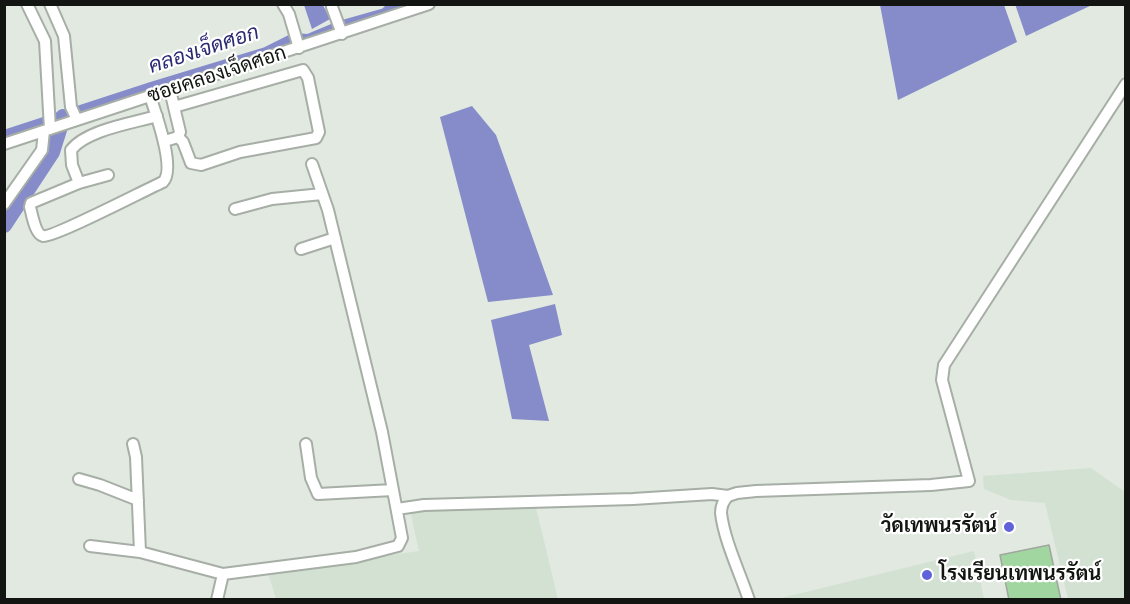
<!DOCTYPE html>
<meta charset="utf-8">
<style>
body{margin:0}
#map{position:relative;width:1130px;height:604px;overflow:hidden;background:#e1e9e1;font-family:"Space Grotesk",sans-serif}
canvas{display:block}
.frame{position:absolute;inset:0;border:6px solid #121512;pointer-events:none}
</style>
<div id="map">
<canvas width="1130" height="604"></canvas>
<div class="frame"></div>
</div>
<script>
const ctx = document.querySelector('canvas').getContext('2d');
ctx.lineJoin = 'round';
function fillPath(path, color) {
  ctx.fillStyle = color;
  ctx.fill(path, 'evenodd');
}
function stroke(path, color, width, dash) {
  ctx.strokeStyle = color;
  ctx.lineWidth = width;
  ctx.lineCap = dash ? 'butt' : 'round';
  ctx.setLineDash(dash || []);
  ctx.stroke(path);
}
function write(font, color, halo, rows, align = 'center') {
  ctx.font = font + ' "Space Grotesk",Sarabun,sans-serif';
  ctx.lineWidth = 4.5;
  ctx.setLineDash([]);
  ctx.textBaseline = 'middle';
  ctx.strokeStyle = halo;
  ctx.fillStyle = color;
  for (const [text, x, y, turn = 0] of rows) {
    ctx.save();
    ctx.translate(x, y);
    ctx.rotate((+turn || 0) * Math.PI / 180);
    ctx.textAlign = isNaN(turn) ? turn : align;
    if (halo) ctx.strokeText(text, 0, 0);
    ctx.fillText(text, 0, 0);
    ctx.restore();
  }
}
fillPath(new Path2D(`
 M1091,468l34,24v107h-57l-23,-96 -34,-3 -27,-11 -1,-13z
 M536,508l22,91h-282l-8,-26 151,-22 -9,-41z
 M974,551l10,48h-207z`), '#d3e1d2');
fillPath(new Path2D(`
 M1015,4h77v1l-66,31z
 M304,5h19l7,14 -18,10z
 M880,5h124l13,37 -119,58z
 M472,106l24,29 57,160 -65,7 -48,-185z
 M555,304l7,31 -33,10 20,76 -37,-2 -21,-99z`), '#858cc9');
stroke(new Path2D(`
 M4,135l147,-48 115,-35 28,-14 14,1 31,-13 46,-13 6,-6 22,-3`), '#858cc9', 10);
stroke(new Path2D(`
 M4,225l48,-73 11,-35`), '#858cc9', 16);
const building = new Path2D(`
 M1049,545l12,55h-52l-9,-45z`);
fillPath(building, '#a2d6a1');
stroke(building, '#9fa79f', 1.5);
const minor = new Path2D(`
 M27,4l18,37 5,88
 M50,4l14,32 7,71 6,13
 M283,4l6,10 10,34
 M332,7l10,27
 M170,90l10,42 -2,5
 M165,141l13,-4 5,5 8,21 10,2 39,-13 76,-14 3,-6 -11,-54 -5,-8 -129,37
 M4,144l425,-140
 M108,175l-29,8 -48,20 -1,4c2,7 5,27 13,29 10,2 104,-47 120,-54 13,-13 -7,-68 -13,-86
 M79,183l-7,-18 -1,-15c15,-20 62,-27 86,-34
 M4,204l38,-54 2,-19
 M235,209l37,-10 50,-5
 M301,249l34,-11
 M133,444l3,13 4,95
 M306,444l5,34 7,16 75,-4
 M79,479l21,6 38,15
 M728,496c-5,5 -7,10 -7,17 3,27 19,60 28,87
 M397,509l27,-4 209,-6 79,-5 16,2 9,-3 19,-2 175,-6 38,-4 -27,-101 2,-15 182,-281
 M90,546l50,6 83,22 133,-17 42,-11 4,-8 -20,-106 -54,-222 -16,-46
 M217,600l6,-26`);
stroke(minor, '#a6aea6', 14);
stroke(minor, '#fff', 10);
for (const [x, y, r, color] of [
 [1009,527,6,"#6062da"],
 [927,575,6,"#6062da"]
]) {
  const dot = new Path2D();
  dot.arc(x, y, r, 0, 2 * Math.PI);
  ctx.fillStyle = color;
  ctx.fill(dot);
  stroke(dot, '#fff', 2);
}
write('20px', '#121512', '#fff', [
 ["ซอยคลองเจ็ดศอก",217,75,-18]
]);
write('bold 20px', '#121512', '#fff', [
 ["วัดเทพนรรัตน์",997,527],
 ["โรงเรียนเทพนรรัตน์",939,575,"left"]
], 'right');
write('italic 21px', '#2b2a72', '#fff', [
 ["คลองเจ็ดศอก",204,50,-18]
]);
</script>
